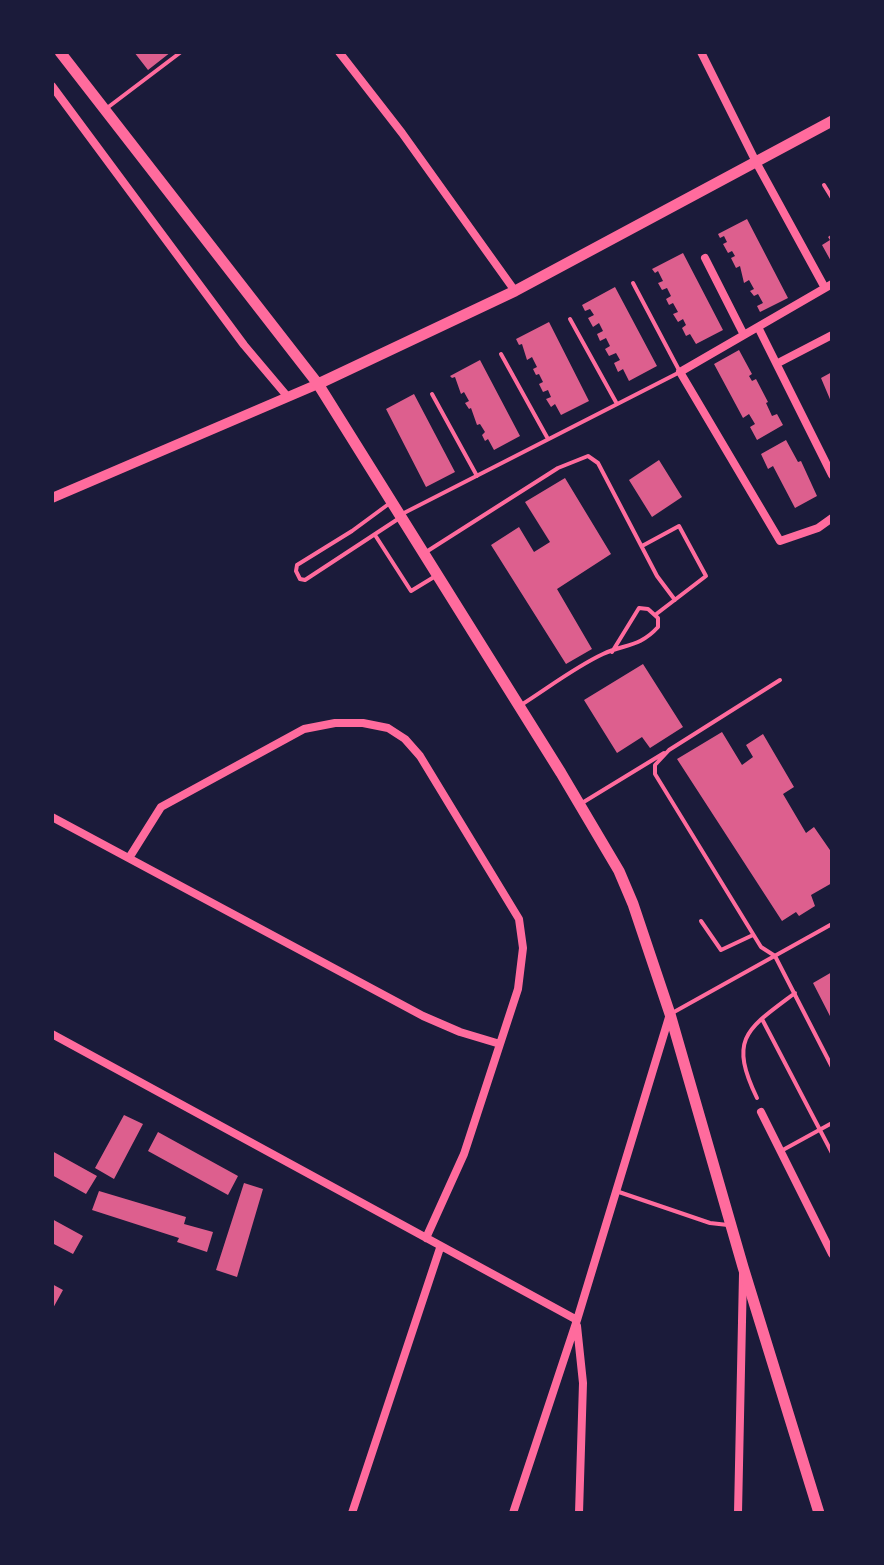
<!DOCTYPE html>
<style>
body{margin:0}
#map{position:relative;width:884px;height:1565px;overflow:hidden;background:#1b1b3a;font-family:"Source Sans 3",sans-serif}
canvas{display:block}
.frame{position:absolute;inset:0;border:54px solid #1b1b3a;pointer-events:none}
</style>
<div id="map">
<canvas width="884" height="1565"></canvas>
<div class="frame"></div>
</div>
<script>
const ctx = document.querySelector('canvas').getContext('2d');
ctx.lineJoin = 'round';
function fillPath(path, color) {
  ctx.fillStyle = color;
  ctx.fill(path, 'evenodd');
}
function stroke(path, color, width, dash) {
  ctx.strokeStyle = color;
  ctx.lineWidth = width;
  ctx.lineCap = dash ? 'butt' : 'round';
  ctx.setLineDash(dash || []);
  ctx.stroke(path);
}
fillPath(new Path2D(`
 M134,52h37l-23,18z
 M747,219l41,79 -28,14 -3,-6 6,-3 -5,-9 -4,2 -4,-5 4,-2 -5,-9 -5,3 -4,-17 -4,2 -5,-10 4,-2 -3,-5 -4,2 -5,-9 4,-2 -3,-6 -4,2 -2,-4z
 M832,234v29l-10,-18 8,-5 -2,-3z
 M683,253l40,77 -27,14 -6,-10 -4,2 -4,-8 4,-3 -3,-6 -5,3 -5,-8 5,-2 -5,-9 -4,2 -3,-6 5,-3 -4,-8 -5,2 -4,-7 5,-2 -5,-10 -3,2 -3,-4z
 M615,287l42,79 -28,15 -6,-12 -5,3 -4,-9 6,-3 -4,-7 -7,3 -4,-7 5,-3 -4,-8 -6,3 -3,-7 6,-3 -4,-8 -6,4 -5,-9 6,-3 -4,-6 -5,2 -3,-6z
 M549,322l40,79 -28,14 -6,-11 -4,3 -5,-8 5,-2 -3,-7 -5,2 -4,-8 4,-2 -4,-8 -3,1 -3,-6 4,-2 -5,-10 -5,3 -5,-16 -3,1 -3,-6z
 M739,350l13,24 -3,2 3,5 4,-2 12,23 -2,1 6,13 5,-2 6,11 -26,15 -7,-13 5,-3 -6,-10 -6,4 -29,-54z
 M480,360l40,76 -26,14 -6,-11 -3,2 -3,-6 3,-3 -5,-8 -3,1 -6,-17 -2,1 -4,-6 4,-2 -5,-9 -3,2 -6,-17 -3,1 -2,-2z
 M832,372v32l-11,-26z
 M414,394l41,78 -29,15 -40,-78z
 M786,440l12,22 3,-1 16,35 -22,12 -22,-42 -5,3 -7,-15z
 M659,460l23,37 -30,20 -23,-37z
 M565,478l46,76 -54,35 35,60 -26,15 -75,-119 28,-18 15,25 16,-10 -25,-40z
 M643,664l40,63 -33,21 -8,-11 -25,16 -33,-53z
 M722,732l20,33 11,-8 -7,-12 17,-11 31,53 -11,7 23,39 8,-6 18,26v30l-21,12 4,11 -16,10 -3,-4 -14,9 -105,-162z
 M832,972v48l-19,-37z
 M124,1115l19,9 -29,55 -19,-11z
 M158,1132l80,44 -10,19 -80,-44z
 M52,1151l45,25 -11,18 -34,-19z
 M244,1183l19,6 -26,88 -21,-7z
 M99,1191l87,26 -2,7 29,8 -6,20 -30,-10 2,-4 -87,-28z
 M52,1219l31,17 -10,18 -21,-11z
 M52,1284l11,6 -11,20z`), '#dd5f8e');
stroke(new Path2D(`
 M107,108l74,-56
 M824,185l8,13
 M570,319l47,85
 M501,354l47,85
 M432,394l45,82
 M390,503l-38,28 -55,34 -1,6 4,8 5,1 93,-61
 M402,514l278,-142 -47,-89
 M375,535l36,56 23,-14
 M642,546l37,-20 27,50 -51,39
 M426,552l132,-84 30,-12 10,7 59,113 18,24
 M780,680l-111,70 -14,15v9l106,173 14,9 57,111
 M521,705c27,-17 54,-38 82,-51 22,-10 37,-7 55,-27v-9l-10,-9 -9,-1 -27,44
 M582,803l82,-50
 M701,921l20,29 32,-15
 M674,1012l158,-88
 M762,1019l70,134
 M757,1098c-29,-60 -10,-69 38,-105
 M781,1151l51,-28
 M616,1191l94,32 18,2`), '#ff6b9d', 4);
stroke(new Path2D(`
 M339,52l63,81 113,158
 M701,52l55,110 69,126
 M52,86l192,259 43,51
 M705,258l39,77
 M832,284l-152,88 100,169 38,-13 14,-10
 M758,327l74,148
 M778,363l54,-28
 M52,817l371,199 37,16 40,12
 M129,858l32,-51 143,-78 31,-6h28l25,5 17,11 15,17 99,163 4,29 -5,41 -54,165 -38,84
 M52,1034l525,286
 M761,1112l71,142
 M577,1326l6,57 -4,130
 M352,1513l88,-265
 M513,1513l64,-193 93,-306
 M738,1513l5,-239`), '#ff6b9d', 8);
stroke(new Path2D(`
 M52,498l266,-114`), '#ff6b9d', 10);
stroke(new Path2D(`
 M60,52l258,332 243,389 58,98 14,33 37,110 73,253 76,246
 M318,384l197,-93 317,-170`), '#ff6b9d', 11);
</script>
